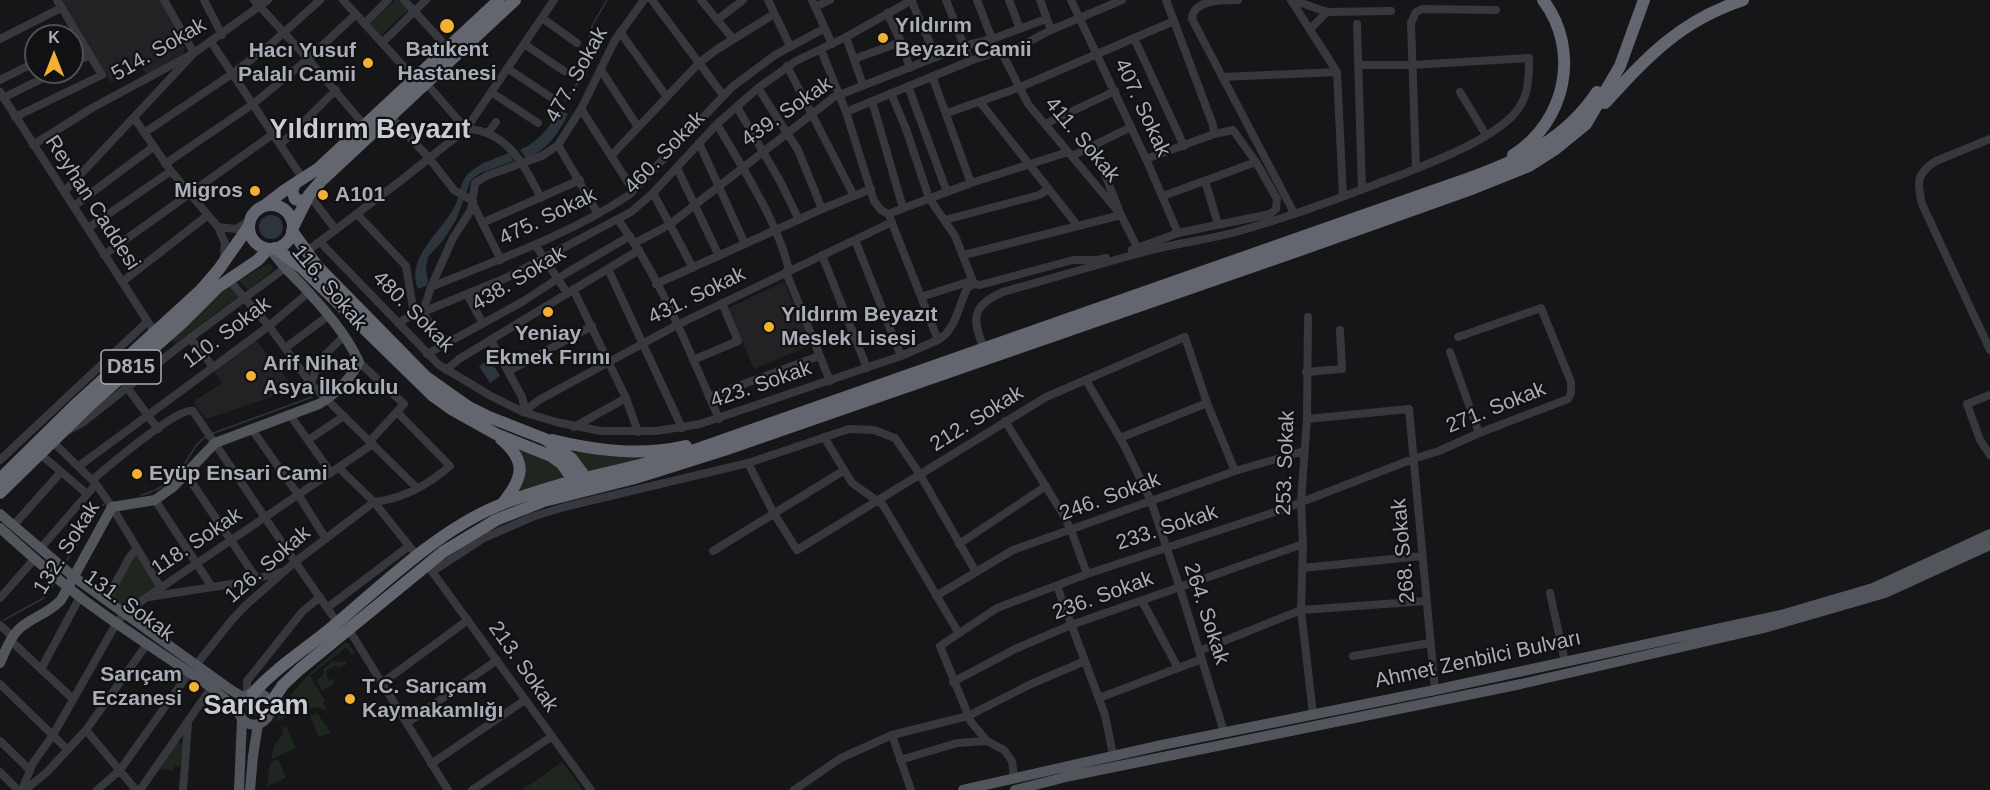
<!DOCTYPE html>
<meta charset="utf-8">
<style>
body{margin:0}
#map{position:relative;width:1990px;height:790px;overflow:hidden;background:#161618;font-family:Arial,sans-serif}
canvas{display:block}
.north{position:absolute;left:24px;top:24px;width:60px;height:60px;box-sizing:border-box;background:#111113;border:2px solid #4d4f55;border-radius:50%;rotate:0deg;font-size:16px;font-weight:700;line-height:24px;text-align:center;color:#a8adb8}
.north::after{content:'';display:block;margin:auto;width:21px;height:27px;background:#f2b134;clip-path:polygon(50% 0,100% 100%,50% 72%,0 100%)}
</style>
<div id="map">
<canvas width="1990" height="790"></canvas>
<div class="north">K</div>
</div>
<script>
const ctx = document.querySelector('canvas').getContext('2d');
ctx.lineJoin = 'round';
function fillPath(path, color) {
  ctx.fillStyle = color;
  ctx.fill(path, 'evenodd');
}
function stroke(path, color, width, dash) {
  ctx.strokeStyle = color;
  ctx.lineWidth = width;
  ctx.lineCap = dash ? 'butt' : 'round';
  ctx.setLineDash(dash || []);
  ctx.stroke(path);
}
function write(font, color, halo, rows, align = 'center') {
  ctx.font = font + ' Arial,sans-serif';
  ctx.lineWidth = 4.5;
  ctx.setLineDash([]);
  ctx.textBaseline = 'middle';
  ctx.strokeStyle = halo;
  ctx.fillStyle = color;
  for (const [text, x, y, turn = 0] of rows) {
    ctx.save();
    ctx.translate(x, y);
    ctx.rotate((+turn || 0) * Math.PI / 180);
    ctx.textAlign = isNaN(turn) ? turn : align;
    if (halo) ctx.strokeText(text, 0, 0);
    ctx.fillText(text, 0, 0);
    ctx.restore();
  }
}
fillPath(new Path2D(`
 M60,0h100l25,48 -2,6 -36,21 -7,-9 -29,16z
 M784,282l27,63 -57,24 -26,-61z
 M256,340l39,49 -89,30 -13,-17 29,-19 -9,-13z`), '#222225');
fillPath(new Path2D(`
 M395,0h4l9,10 -27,26 -11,-12z
 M268,264l5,1 -1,5 -24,20 -10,-10z
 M229,286l9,11 -61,45h-5l-1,-5z
 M515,446l36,15 17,17 -55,18z
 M564,447l106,6 -82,21z
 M136,553l21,34 -30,23 -16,-12z
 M345,643h3l7,10 -3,2 -6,-8 -36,29 15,25 -2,2 4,6 -2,1 -9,-3 -15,3 -3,-4h-7l-5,5v6l-10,5c12,-33 43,-57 69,-79z
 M333,661l8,1 4,-1 2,3 -9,5 -2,-4 -10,6 2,9 5,-1 2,4 -13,8 -5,-10 7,-8 -1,-4z
 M245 707a9 9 0 1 1 18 0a9 9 0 1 1-18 0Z
 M317,713l14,20 -12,4 -9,-21z
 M286,726l10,22 -25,11 4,-15 8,-10 -1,-6z
 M180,742l2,3 -2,22 -5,-1 -2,5 -14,-2 18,-26z
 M278,759l8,19 -19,8 3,-23z
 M562,762l21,28h-61z`), '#1e261f');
fillPath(new Path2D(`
 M559,109l9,5c-9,19 -21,36 -41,45l-7,-9c19,-9 30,-22 39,-41z
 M509,153l5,8 -34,12 -9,7 -15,40 -12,19 -16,18 -2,10 2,15 -2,4 -8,3c-13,-31 23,-57 36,-81 6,-11 5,-25 14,-34 11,-11 26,-15 41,-21z
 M259 227a12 12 0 1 1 24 0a12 12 0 1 1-24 0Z
 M490,359l10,17 -10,7 -11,-17z`), '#2c353c');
stroke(new Path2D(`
 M565,101l17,-24 10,-51 15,-26
 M211,434l101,-37
 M141,495c18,-4 31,-13 42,-29 8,-11 12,-23 24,-30
 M66,562l30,-52 8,-6
 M4,620l38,-21 11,-14`), '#2c353c', 1.5);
stroke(new Path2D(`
 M204,0l18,35
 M254,0l54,59 57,67
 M343,0l72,79
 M404,0l44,48
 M652,0l71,95
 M701,0l32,39
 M768,0l22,46
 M812,0l20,44
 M911,0l25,57
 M946,0l24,61
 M977,0l15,39
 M1009,0l11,29
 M1040,0l11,30
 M1071,0l75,159 32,74
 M1166,0l47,125 1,9
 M1238,0c-19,0 -45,0 -46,19l102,194
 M1291,0l46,72 6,124
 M1293,0l34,12 64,-1
 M815,7l15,-7
 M887,13l14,29 9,26
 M542,18l35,25
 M717,20l26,-20
 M365,23l23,-23
 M1357,24l5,166
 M1310,29l17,-17
 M620,32l47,65
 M846,37l17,48
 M1134,38l50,108
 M0,39l61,-31
 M211,42l92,137
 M383,42l43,-42
 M524,44l40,27
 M821,50l25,62 28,89 7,9 7,4
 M1002,53l26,51 93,111 17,34
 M854,59l47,-17
 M72,64l18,-9
 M787,66l67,130
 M507,68l45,30
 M601,70l37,57
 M932,76l39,107
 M1222,77l115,-5
 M0,80l36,-18
 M427,84l39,45c41,1 58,36 75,69
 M908,86l39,106
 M758,88l40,62 24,59
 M0,92l155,241
 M491,92l47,31
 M1460,92l26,43
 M891,93l15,36 23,69 26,38 19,48
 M3,98l52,-26
 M872,101l31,107
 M980,102l97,123
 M737,107l43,74 19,39
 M581,109l52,81
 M846,112l124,-51 23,-8h9l13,-4 36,-19 71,-30
 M947,113l71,-25 156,-67
 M15,117l87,-42 -45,-75
 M391,117l38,41 25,32 19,11
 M134,118l37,53 47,56
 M717,124c25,44 62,99 72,147
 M1045,124l70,-33
 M144,133l88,-59 38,-29 50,-45
 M488,133l8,-11
 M1990,139l-54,22c-20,12 -19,22 -14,43l68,146
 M699,143l46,101
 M281,144l55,-54
 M33,145l59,-37 102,-55 74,-53
 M558,145l40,69
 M611,156l88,-93 17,-13 58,-36
 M1072,156l59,-29
 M165,164l88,-60 55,-45 48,-45
 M677,168l42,88
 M1416,168l-5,-145 5,-11 6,-3 74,1
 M1205,181l13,43
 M65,191l129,-138 -30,-53
 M653,193l40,75
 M309,195l27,35
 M1163,196l93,-34
 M473,204l28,56
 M74,206l79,-59
 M357,214l49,52 8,48
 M888,214l83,-31 97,-31
 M890,218l48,122
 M618,220c42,56 73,135 101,199
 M945,220l94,-25 10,-6
 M482,223l98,-43
 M88,228l83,-57
 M855,240l46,116
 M320,242l119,123 52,31 32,16 33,10 45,9h55l44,-7 201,-68 37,-16 8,-6 8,-12 13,-34 7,-4
 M635,243l34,-18 165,-128 130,-51 28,-7 54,-20
 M536,246l31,47
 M1132,250l46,-17 92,-19 6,-5 1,-10 -21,-37 -23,-32 -19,4 -68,25
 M306,252l93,-70 67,-53 88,-129
 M104,255l169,-121
 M822,255l45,113
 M964,255l157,-40 -27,-68
 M224,259l1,-16 -7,-16 18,2 12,-7
 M608,269l74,159
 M786,272l44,109
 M228,279l41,47 42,58 106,104
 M122,282l86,-67
 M656,284l166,-75 49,-20
 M974,284l6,1 93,-25h25l8,-2
 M431,287l22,-49 18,-28 4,-27 11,-7 56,-20 16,-11 23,-36 34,-69 29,-40
 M573,289l53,109 12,34
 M467,294l15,28
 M921,297l50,-16
 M1308,317l-1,102 -6,83 2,42 -2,66 12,104
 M398,323l16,-9 9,-2 85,-35 123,-65 22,-19 64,-69 41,-36 38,-27 50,-24 66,-37
 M190,338l23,29
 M491,340l31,57 2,8 -1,7
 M443,345l-20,-33 8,-25c68,-28 136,-51 198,-92l103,-108 43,-32 50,-27
 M285,348l43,-32
 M985,351c-13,-31 -15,-45 18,-59 50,-14 99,-29 149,-42 26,-7 54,-10 80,-17 60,-16 118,-39 176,-61 32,-13 84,-33 107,-59 14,-16 14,-35 14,-55l-116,7h-54
 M1450,352l29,81
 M427,354l95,-52 46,-30 62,-36
 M693,360l45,-19 -16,-38
 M446,370l13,-11 180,-109
 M509,371l83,-45
 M1306,372l36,-3 -2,-39
 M120,378l38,51
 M1086,380l39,67 26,54 29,87 44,144
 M311,384l8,-23 26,-26
 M1990,395l-23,9 13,36 10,15
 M709,397l110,-41
 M523,412l16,-12 138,-75 215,-103
 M290,415l41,58
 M1307,419l102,-10 26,281
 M1005,421l56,90 10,19 16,44
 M574,427l52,-29
 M251,428l48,68 27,43
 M69,430l13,-7 108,-85 95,-70
 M824,437l28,46 31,22 75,127
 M1120,438l87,-35
 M308,440l36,-24
 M52,441l44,43 16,23 49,81
 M39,453l47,40
 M0,460l147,-138
 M748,463l25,49 24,38 249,-153 139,-60 22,66 28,68
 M79,466l190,-140 40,-34
 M339,468l35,34 44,55
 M186,474l71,105
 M92,480c16,-13 85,-73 101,-69l102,151 42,60
 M155,500l57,87
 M13,526l48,-54
 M959,544l87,-58
 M40,549l56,-65
 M713,551l130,-80
 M1302,568l120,-12
 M431,570l160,220
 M432,572l52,-34 48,-21 32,-10 184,-44 101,-34 25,1 21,8 24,35 57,99
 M1057,586l48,129 8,40
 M1550,593l15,69
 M936,596l77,-46 222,-79 69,-20
 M149,597l95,-15 37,-10
 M0,598l30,-34 4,-6
 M106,601l23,-43 8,-10
 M1142,601l36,67
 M327,608l82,-62
 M0,625l12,11
 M348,628l100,162
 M10,640l63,59
 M1199,651l102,-41 125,-9
 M1353,656l77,-13
 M196,665l35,-44 15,-16 49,-43 79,-60c28,-3 55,-18 76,-36l-53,-54
 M41,669l39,-72
 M953,682l62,-33 56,-24 232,-81
 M382,683l86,-63
 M0,684l68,66
 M247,694v-13l55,-69 18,-15
 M1099,698l103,-39
 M407,723l90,-63
 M86,730l50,60
 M892,735l19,55
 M0,741l30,29
 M900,760l57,-17 30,-2
 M431,764l94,-64
 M0,772l18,18
 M1014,778l-2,-17 -8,-11 -17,-9 -16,-19 -31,-76 57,-38 90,-34 194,-64 132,-51 26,-8 40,-18 89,-34 3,-6v-11l-30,-74 -83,29
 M22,790l11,-27 20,-28 64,-113 11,-12 245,-166 -3,-3 34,-37 -45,-42
 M25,790l22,-18 39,-42 61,-86
 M97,790l23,-20 69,-97
 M140,790l71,-102
 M183,790l5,-67
 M472,790l79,-53
 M794,790l47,-32 51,-23 76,-19 63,-32 54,-23`), '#37383d', 8);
stroke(new Path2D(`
 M0,514l74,63 157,113 12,7
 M0,528c26,23 52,47 80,69 42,32 88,60 132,91 8,7 17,14 24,21 4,5 5,11 11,14 12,6 26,-5 23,-18 -5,-20 -32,-14 -32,7
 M0,663c5,-11 9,-24 18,-33 13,-13 29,-15 43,-30l51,-93 43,-7 18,-13 42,-44 104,-39c16,-9 32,-26 40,-42 -13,-29 -36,-54 -58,-78 -11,-11 -22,-21 -30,-35
 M239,790l3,-71
 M250,790l3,-34 5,-32
 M963,790l199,-45 273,-55 346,-75 92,-27 117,-54
 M1015,790l55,-14 451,-92 243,-56 121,-35 105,-48`), '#53555c', 10);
stroke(new Path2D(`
 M1605,103c43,-47 75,-82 138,-103
 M1513,155c53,-33 68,-105 30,-155
 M295,184l-3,7 3,8 6,2 6,-2
 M249 227a22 22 0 1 1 44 0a22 22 0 1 1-44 0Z
 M264,206l21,-16 34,-22 180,-168
 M293,227l16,-32 12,-14 194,-181
 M292,231l25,35 109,111 41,29 22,11 56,22 27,20 14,19v7
 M275,248l27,20 130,127 21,15 43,24 55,22 11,8 15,21
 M501,439c27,23 22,39 2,64
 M552,440c45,11 88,16 134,6
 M0,479l73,-72 128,-117 18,-21 30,-43
 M0,493l90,-88 93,-83 35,-35 40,-27 10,-11
 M253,693c24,-26 50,-42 77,-64 49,-41 106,-97 165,-122 63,-27 132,-36 197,-56l778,-273c51,-19 95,-38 127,-86
 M270,704l13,-19 17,-16 143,-117 53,-32 48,-19 91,-23 89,-28 576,-200 174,-62 55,-22 25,-16 32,-26 34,-58 24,-66`), '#63666e', 12);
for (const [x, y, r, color] of [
 [447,26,8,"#f2b134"],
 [883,38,6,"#f2b134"],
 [368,63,6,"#f2b134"],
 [255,191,6,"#f2b134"],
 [323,195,6,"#f2b134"],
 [548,312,6,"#f2b134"],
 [769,327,6,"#f2b134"],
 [251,376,6,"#f2b134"],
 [137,474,6,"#f2b134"],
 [194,687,6,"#f2b134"],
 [350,699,6,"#f2b134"]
]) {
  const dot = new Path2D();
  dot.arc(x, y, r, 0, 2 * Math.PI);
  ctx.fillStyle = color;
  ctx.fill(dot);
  stroke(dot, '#111113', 2);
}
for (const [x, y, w] of [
 [131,367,60]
]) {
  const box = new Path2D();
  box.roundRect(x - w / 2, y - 17, w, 34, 4.5);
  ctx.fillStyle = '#111113';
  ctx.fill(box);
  stroke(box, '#a8adb8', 1.5);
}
write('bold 20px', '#a8adb8', null, [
 ["D815",131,367]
]);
write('bold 21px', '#a8adb8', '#111113', [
 ["Yıldırım",895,26],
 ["Beyazıt Camii",895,50],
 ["Batıkent",447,50,"center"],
 ["Hastanesi",447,74,"center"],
 ["Hacı Yusuf",356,51,"right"],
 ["Palalı Camii",356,75,"right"],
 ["Migros",243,191,"right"],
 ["A101",335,195],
 ["Yıldırım Beyazıt",781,315],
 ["Meslek Lisesi",781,339],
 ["Yeniay",548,334,"center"],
 ["Ekmek Fırını",548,358,"center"],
 ["Arif Nihat",263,364],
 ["Asya İlkokulu",263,388],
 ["Eyüp Ensari Cami",149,474],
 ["Sarıçam",182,675,"right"],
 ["Eczanesi",182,699,"right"],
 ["T.C. Sarıçam",362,687],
 ["Kaymakamlığı",362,711]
], 'left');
write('21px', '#a8adb8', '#111113', [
 ["514. Sokak",159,50,-30],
 ["477. Sokak",577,75,-61],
 ["407. Sokak",1142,108,65],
 ["439. Sokak",787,112,-35],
 ["411. Sokak",1082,140,50],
 ["460. Sokak",665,153,-46],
 ["Reyhan Caddesi",92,203,57],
 ["475. Sokak",548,217,-26],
 ["438. Sokak",519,279,-31],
 ["116. Sokak",329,288,50],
 ["431. Sokak",697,296,-26],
 ["480. Sokak",413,312,45],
 ["110. Sokak",227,333,-37],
 ["423. Sokak",761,385,-19],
 ["271. Sokak",1496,408,-22],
 ["212. Sokak",977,419,-32],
 ["253. Sokak",1286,463,-88],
 ["246. Sokak",1110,497,-20],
 ["233. Sokak",1167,528,-18],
 ["118. Sokak",197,542,-34],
 ["132. Sokak",67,548,-58],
 ["268. Sokak",1404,551,-95],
 ["126. Sokak",268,565,-41],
 ["236. Sokak",1103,596,-20],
 ["131. Sokak",129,606,36],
 ["264. Sokak",1206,614,72],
 ["Ahmet Zenbilci Bulvarı",1478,660,-12],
 ["213. Sokak",523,667,55]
]);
write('bold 27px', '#c9ccd4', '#111113', [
 ["Yıldırım Beyazıt",370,131],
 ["Sarıçam",256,707]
]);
</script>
